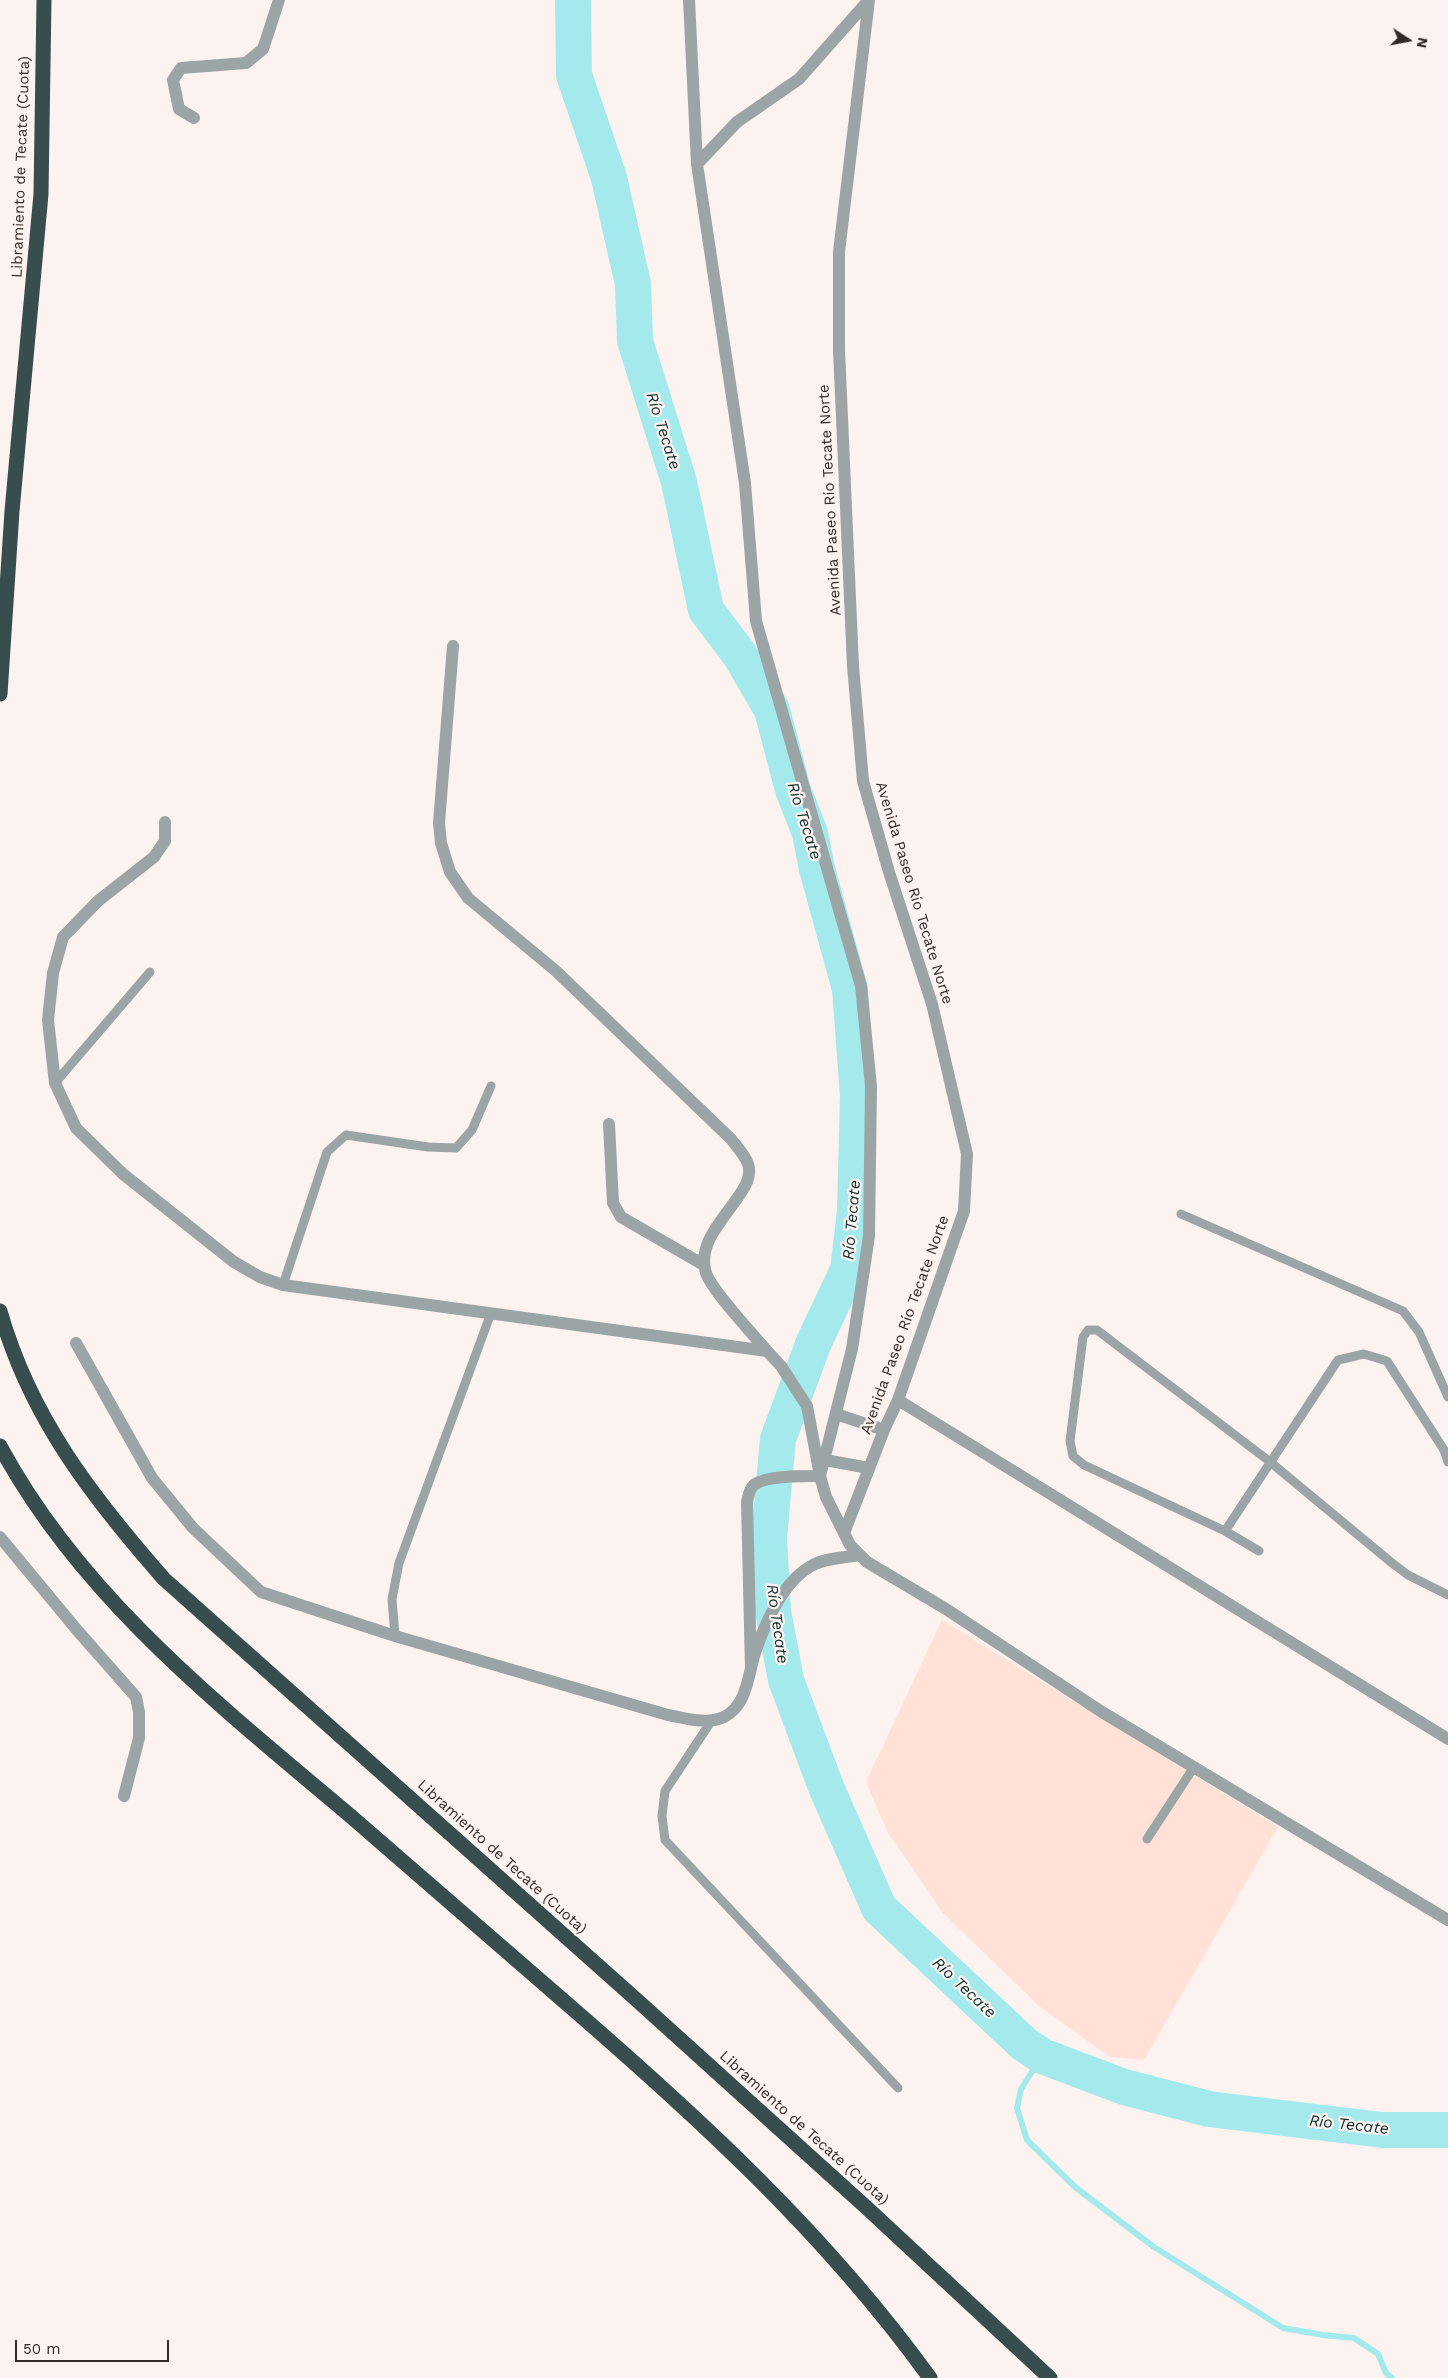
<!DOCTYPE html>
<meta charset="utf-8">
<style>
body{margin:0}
#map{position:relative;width:1448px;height:2378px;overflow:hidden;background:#fcf3f0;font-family:"Work Sans",sans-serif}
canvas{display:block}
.north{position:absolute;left:1383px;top:15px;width:50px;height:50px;-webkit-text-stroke:4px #fcf3f0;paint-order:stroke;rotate:101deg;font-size:14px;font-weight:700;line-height:20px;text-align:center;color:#332a28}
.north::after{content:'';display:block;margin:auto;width:18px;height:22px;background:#332a28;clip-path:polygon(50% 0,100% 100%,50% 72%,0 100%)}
.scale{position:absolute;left:15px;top:2340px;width:154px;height:22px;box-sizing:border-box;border:2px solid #332a28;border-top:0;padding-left:6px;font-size:15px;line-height:18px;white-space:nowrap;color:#332a28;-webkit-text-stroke:4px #fcf3f0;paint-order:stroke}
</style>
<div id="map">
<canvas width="1448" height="2378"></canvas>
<div class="north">N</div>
<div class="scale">50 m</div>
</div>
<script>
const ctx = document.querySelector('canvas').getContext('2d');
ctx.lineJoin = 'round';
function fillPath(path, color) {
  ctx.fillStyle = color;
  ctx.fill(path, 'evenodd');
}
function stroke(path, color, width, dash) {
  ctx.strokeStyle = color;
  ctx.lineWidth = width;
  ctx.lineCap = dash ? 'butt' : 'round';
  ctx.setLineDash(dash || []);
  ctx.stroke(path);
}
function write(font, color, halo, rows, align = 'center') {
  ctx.font = font + ' "Work Sans",sans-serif';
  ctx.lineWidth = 4.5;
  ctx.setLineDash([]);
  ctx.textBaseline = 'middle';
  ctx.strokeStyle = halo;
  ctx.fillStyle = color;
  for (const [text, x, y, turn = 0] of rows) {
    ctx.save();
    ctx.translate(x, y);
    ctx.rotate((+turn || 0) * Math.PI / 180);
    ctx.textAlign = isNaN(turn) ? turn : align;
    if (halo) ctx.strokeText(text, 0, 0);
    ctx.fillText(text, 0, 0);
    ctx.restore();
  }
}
fillPath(new Path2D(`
 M942,1620l336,207 -134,233 -34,-3 -70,-50 -97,-94 -55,-80 -22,-51z`), '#ffe1d7');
stroke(new Path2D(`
 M1042,2056l-21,33 -4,19 10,32 48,47 79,60 129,81 40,7 31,3 24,16 8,19 6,5`), '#a4eaed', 6);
stroke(new Path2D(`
 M573,0l1,75 35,103 24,106 2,57 44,141 27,128 34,45 32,55 21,80 17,43 7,36 33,120 8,107 -3,115 -7,59 -34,72 -36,97 -9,99 4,73 13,69 40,107 53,121 145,136 18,12 82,31 85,22 173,21h66`), '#a4eaed', 36);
stroke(new Path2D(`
 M55,1083l95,-111
 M1181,1214l222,97 16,21 29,65
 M283,1285l44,-133 19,-17 82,12 28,1 16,-18 19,-44
 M1225,1531l113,-171 26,-6 23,7 57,89 4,12
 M1259,1551l-34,-20 -141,-66 -11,-9 -3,-15 13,-104 5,-7h9l172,131 123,102 16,12 40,20
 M395,1636l-3,-37 7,-36 92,-250
 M712,1720l-47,71 -3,25 3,24 233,248
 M1147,1839l47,-72`), '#9ba5a6', 9);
stroke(new Path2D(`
 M689,0l8,164 48,319 11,138 105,365 10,100 -2,150 -17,113 -32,127 6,21 24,48 17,17 79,47 156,103 346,208
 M194,118l-15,-9 -6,-29 8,-12 65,-5 17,-14 16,-49
 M697,164l40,-42 62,-43 69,-78
 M453,646l-14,177 2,20 9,29 18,26 88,73 175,168c6,8 14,16 17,25 11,30 -56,66 -42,109 6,18 47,61 61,78
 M165,822v19l-11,16 -56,44 -35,36 -10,36 -5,47 7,63 21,45 47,46 111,88 26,15 23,8 484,66 14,15 26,40 13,70c-14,0 -59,-1 -68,11 -3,4 -4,11 -5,15l4,166
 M609,1124l4,79 8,14 83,48
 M76,1343l76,135 41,50 68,64 134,44 273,79c17,3 39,10 56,2 25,-12 24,-47 33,-70 10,-28 27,-66 54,-81 14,-8 32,-8 48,-11
 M898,1400l550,339
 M836,1414l48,16
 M825,1460l44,8
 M844,1533l40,-103 14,-30 66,-189 3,-57 -35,-150 -43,-132 -26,-91 -10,-115 -14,-316v-98l30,-252
 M0,1537l77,93 59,67 3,15v26l-15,58`), '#9ba5a6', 12);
stroke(new Path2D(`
 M0,694l12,-183 29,-317 3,-194
 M0,1311c30,106 92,186 164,268l475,423 228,206 183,170
 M0,1446c82,153 224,263 354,373 71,61 141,122 211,183 133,115 262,233 365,376`), '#384d4e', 15);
write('15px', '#332a28', '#fcf3f0', [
 ["Libramiento de Tecate (Cuota)",21,167,-88],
 ["Avenida Paseo Río Tecate Norte",830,500,-93],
 ["Avenida Paseo Río Tecate Norte",914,893,73],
 ["Avenida Paseo Río Tecate Norte",905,1325,-70],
 ["Libramiento de Tecate (Cuota)",502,1857,42],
 ["Libramiento de Tecate (Cuota)",804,2128,42]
]);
write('italic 16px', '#0c3031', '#fcf3f0', [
 ["Río Tecate",663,431,72],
 ["Río Tecate",804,821,72],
 ["Río Tecate",852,1220,-85],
 ["Río Tecate",777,1624,82],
 ["Río Tecate",964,1988,43],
 ["Río Tecate",1349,2125,6]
]);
</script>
